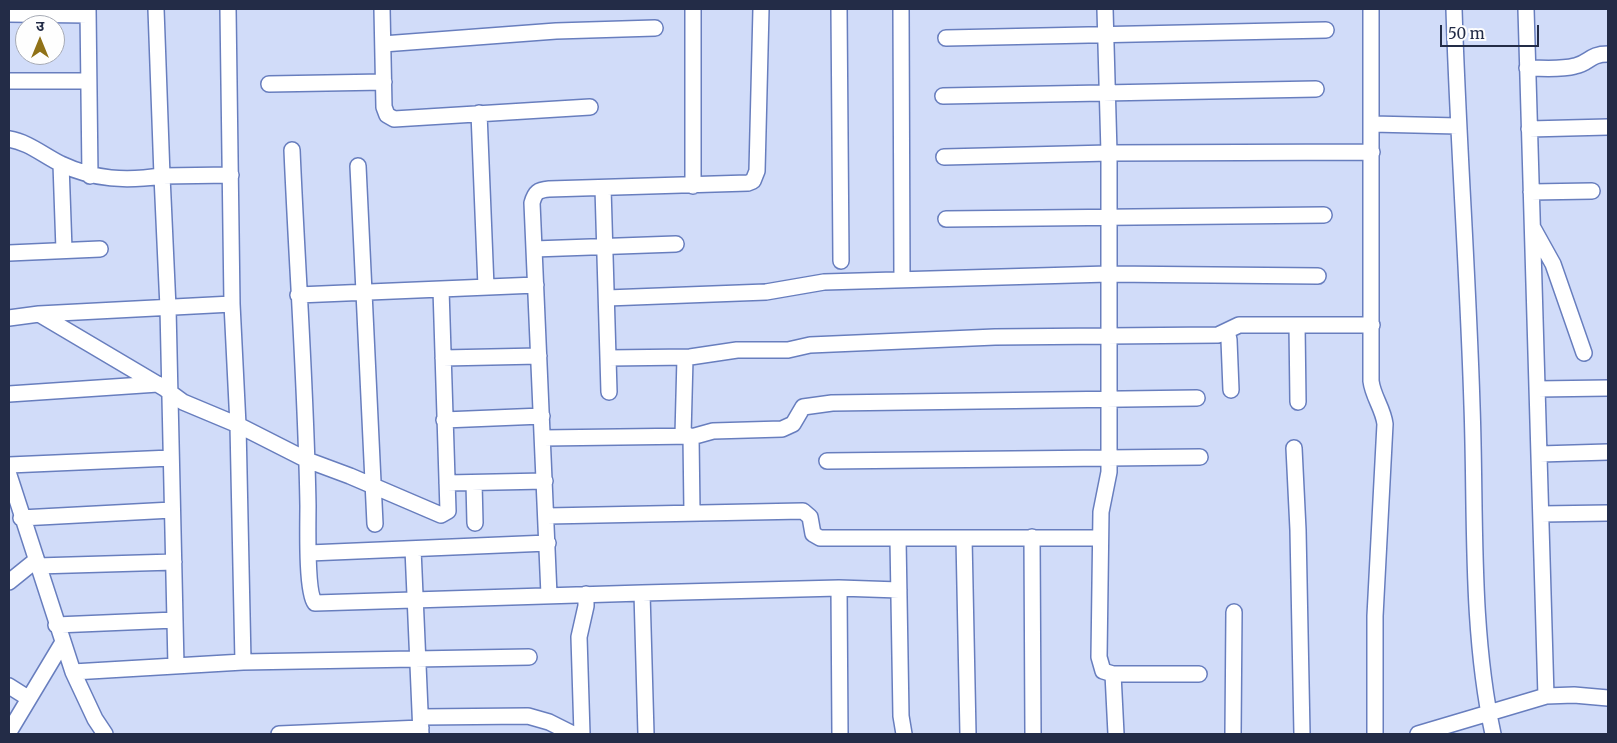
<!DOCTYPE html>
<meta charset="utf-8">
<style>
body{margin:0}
#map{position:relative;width:1617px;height:743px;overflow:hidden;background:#d1dcf9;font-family:Merriweather,"Noto Sans Devanagari",serif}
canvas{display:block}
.frame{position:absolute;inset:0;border:10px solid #232c47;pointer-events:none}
.north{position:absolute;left:15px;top:15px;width:50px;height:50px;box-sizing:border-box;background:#fefefe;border:1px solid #a6aab5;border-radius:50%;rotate:0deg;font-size:14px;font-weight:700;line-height:20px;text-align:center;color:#232c47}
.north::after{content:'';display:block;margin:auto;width:18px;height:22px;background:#907218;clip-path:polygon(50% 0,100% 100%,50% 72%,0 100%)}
.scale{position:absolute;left:1440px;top:25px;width:99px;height:22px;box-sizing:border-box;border:2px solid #232c47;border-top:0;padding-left:6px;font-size:15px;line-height:18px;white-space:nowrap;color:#232c47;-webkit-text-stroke:4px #fefefe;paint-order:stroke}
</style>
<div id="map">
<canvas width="1617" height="743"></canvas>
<div class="frame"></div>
<div class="north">उ</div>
<div class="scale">50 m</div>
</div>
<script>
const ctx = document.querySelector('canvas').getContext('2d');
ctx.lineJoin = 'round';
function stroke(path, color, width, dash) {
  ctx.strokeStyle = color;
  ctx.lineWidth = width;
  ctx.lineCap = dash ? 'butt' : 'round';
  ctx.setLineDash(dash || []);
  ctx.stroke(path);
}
const minor = new Path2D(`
 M88,9l2,167
 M228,9l4,295 6,121 5,237
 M382,9l2,98 3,8 7,4 196,-12
 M839,9l2,252
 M901,9l1,270
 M1105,9l4,144v319l-8,40 -2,145 4,14 10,3 3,60
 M1371,9v372c2,16 12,27 14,43l-10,192v118
 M1454,9c4,132 14,264 18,397 4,109 -2,221 21,328
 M1526,9l20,687
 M9,14l79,1
 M946,38l380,-8
 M383,44l173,-13 99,-3
 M1527,68c16,0 33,2 48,-2 15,-3 14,-12 33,-12
 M9,81h79
 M269,84l115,-2
 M943,96l373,-7
 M479,113l7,174
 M1372,124l86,2
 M1529,129l79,-2
 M9,139c19,3 34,16 52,25 34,16 65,17 101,12l-6,-167
 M292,150c5,118 14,237 16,356 0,17 -2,86 7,97l327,-10 197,-5 60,2
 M944,157l165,-4 263,-1
 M61,164l3,86
 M358,166l17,358
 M693,186v-177
 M603,188l6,204
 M1531,192l61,-1
 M946,219l378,-4
 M1533,228l20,36 31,89
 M534,249l142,-5
 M9,253l91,-4
 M298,295l238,-10
 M607,298l159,-6 58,-10 284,-8 210,2
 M39,314l193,-10
 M9,318l30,-4 125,74 19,14 55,23 69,35 43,16 91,39 7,-4 -7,-222
 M1297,325l1,77
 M1227,331l2,9 2,50
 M443,358l96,-2
 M608,358l82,-1 47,-7h51l22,-5 185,-8 223,-2 21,-10h133
 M1537,389l71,-1
 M9,394l149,-10
 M444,420l98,-4
 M683,435l2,-77
 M691,436l1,76
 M543,438l152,-2 18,-5 69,-2 11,-5 10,-17 29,-4 365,-5
 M1294,448l4,82 4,204
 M1540,454l68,-2
 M827,461l373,-4
 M9,465l162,-7
 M9,475l64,197 22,47 10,15
 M447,483l98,-2
 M474,483l1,40
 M1541,514l67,-1
 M547,516l256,-5 7,6 3,17 7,4h280
 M21,518l151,-8
 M1032,537l1,197
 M964,538l4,196
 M898,539l3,177 3,18
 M413,549l8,185
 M309,553l239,-10
 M37,566l137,-4
 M9,582l26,-21
 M839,588l1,146
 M642,593l4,141
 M549,595l-17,-392c3,-11 6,-13 17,-14l199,-6 5,-2 4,-10 4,-162
 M56,625l119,-5
 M176,666l-8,-358 -6,-132 69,-1
 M73,672l170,-10 286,-5
 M1113,674h86
 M9,686l19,12
 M421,717l107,-1 21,6 24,12
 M9,732l54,-90
 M279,734l142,-6
 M582,734l-3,-97 7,-31v-12
 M1233,734l1,-122
 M1418,734l128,-38 28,-1 34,3`);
stroke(minor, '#687ebe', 18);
stroke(minor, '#fff', 15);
</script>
